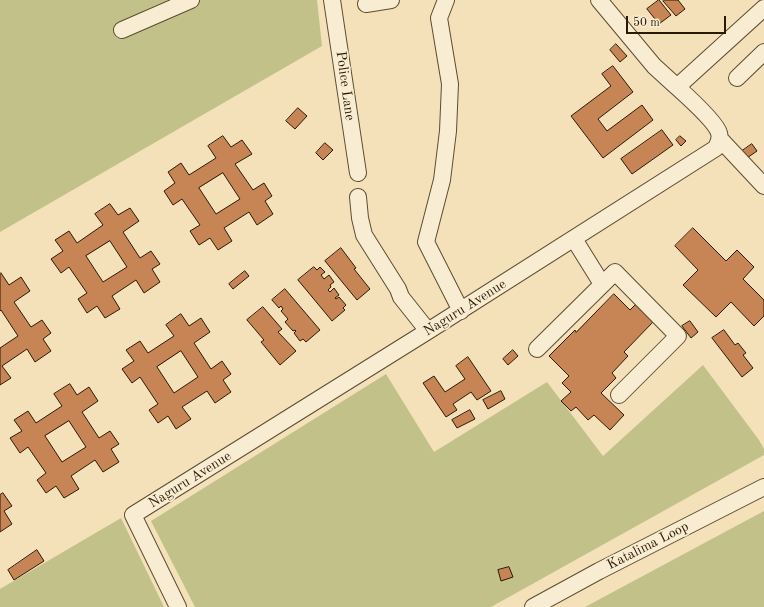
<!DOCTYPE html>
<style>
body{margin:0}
#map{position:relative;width:764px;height:607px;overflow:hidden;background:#f4e1b9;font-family:"Old Standard TT",serif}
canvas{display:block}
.scale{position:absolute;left:626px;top:16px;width:100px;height:18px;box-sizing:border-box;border:2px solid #2a1a04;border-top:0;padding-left:5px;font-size:12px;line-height:14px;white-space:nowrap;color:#2a1a04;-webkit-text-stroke:3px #f8ecd2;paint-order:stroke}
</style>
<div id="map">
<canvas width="764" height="607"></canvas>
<div class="scale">50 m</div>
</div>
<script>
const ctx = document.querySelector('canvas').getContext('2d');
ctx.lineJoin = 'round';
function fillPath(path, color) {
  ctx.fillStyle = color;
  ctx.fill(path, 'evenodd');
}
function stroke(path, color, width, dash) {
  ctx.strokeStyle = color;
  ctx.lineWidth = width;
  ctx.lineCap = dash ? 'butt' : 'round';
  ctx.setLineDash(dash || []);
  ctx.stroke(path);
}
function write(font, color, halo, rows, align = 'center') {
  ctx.font = font + ' "Old Standard TT",serif';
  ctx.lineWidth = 3.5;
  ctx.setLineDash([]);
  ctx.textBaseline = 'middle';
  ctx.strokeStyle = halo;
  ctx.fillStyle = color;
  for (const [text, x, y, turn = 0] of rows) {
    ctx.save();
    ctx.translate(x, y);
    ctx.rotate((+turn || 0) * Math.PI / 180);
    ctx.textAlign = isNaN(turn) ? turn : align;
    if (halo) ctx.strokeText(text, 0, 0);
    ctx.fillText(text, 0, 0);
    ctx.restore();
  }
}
fillPath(new Path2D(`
 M0,0h317l5,46 -322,186z
 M703,365l56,75 5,9v6l-273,152h-296l-44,-86 235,-147 48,78 113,-70 56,74z
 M764,511v96h-179z
 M121,518l43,89h-164v-18z`), '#c2c18a');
const building = new Path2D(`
 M659,0l12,15 -12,9 -12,-15z
 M664,0h14l7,9 -9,7 -13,-15z
 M616,44l11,12 -7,6 -10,-12z
 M613,66l20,26 -35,27 9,12 35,-26 11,15 -50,38 -32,-42 40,-30 -9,-12z
 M298,108l9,8 -12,13 -9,-8z
 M662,130l11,15 -41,29 -11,-15z
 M223,136l8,11 11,-7 10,14 -17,10 18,26 11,-7 8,13 -7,5 8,13 -16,11 -8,-13 -25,16 8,13 -14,9 -8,-12 -11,7 -9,-14 10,-6 -18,-26 -9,6 -9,-14 11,-8 -7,-11 13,-9 8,12 27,-17 -8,-12zM223,173l17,26 -24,15 -17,-26z
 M680,136l6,5 -5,5 -5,-6z
 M325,143l8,7 -10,10 -7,-7z
 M752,144l5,7 -10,7 -5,-7z
 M110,204l8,11 12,-7 9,13 -16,11 17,26 11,-7 9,13 -8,5 8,13 -16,11 -8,-13 -24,16 8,13 -15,9 -8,-12 -10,7 -9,-14 9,-6 -18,-26 -8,6 -10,-14 12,-8 -8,-11 14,-9 8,12 26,-18 -8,-11zM110,241l17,26 -24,15 -17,-26z
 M693,228l33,33 11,-11 17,17 -11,12 21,21v16l-10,10 -23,-24 -15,15 -33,-32 15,-15 -23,-24z
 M341,248l15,20 -2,1 16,20 -13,11 -32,-39z
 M314,267l3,3 3,-3 5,5 -4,3 3,4 5,-4 5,7 -4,3 1,2 -3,3 2,2 4,-4 5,7 -4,3 1,1 3,-2 7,8 -3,3 2,2 -13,11 -34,-41z
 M245,271l4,5 -16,13 -4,-5z
 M1,273l8,12 12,-8 9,14 -16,11 17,25 11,-7 9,13 -8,6 8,12 -16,11 -8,-13 -25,17 9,12 -11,7v-37l18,-12 -17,-26 -1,1v-37z
 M285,289l35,41 -14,12 -3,-3 -3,2 -6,-8 2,-2 -1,-1 -2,1 -8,-9 3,-3 -7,-8 2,-2 -2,-3 -2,2 -7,-8z
 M614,294l16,16 6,-6 17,18 -29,30 4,4 -16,17 4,5 -15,15 23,22 -14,15 -16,-15 -6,5 -12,-13 -5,4 -10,-10 10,-9 -9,-9 7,-7 -20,-20 26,-26 1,2z
 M263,307l19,22 -4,3 18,19 -16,14 -19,-23 3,-2 -17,-20z
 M181,314l8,12 12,-8 9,14 -16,11 17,26 11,-8 9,13 -8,6 8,12 -16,11 -8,-12 -25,16 9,12 -15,10 -8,-13 -10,7 -9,-13 9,-6 -18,-27 -8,6 -10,-14 12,-8 -8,-11 14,-9 8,12 26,-17 -8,-11zM181,351l17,26 -24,16 -17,-26z
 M690,321l8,11 -7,6 -9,-12z
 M724,330l11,15 3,-2 8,10 -3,2 10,13 -11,9 -30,-39z
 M513,350l5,6 -10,9 -5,-6z
 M468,357l23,34 -14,9 -6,-8 -18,12 4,6 -11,7 -23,-34 11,-7 11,16 20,-13 -9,-13z
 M70,384l7,11 12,-8 9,14 -16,11 17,26 11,-7 9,13 -8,5 8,13 -16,10 -8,-12 -24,16 8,13 -15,9 -8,-12 -10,7 -9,-13 9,-7 -18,-26 -8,6 -10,-15 12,-7 -8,-11 14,-9 8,12 26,-17 -8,-12zM69,421l17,26 -24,15 -17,-26z
 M501,391l4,8 -17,10 -5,-9z
 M470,410l5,9 -18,9 -5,-8z
 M3,493l9,13 -8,5 8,13 -12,8v-37z
 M37,550l7,11 -30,19 -6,-10z
 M509,567l4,10 -12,4 -3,-11z`);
fillPath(building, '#c78455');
stroke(building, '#2a1a04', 1);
const minor = new Path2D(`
 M332,0l26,173
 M446,0l-7,18 11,66 -2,47 -6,49 -16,62 35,69
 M599,0l55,66 23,21
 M366,4l25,-4
 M122,30l69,-30
 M737,78l27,-26
 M720,139l44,47
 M358,197l2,21 4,17 34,54 3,8 27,34
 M574,239l28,45
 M537,349l78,-77 63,64 -59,59
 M178,607l-45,-92 295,-184 288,-183c2,-5 5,-9 3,-15 -3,-11 -32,-37 -42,-46l87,-79
 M533,607l66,-36 165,-84`);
stroke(minor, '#5c4c31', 18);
stroke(minor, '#f8ecd2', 16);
write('14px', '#2a1a04', '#f8ecd2', [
 ["Police Lane",345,86,82],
 ["Naguru Avenue",465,308,-32],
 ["Naguru Avenue",190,480,-32],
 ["Katalima Loop",648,546,-27]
]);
</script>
